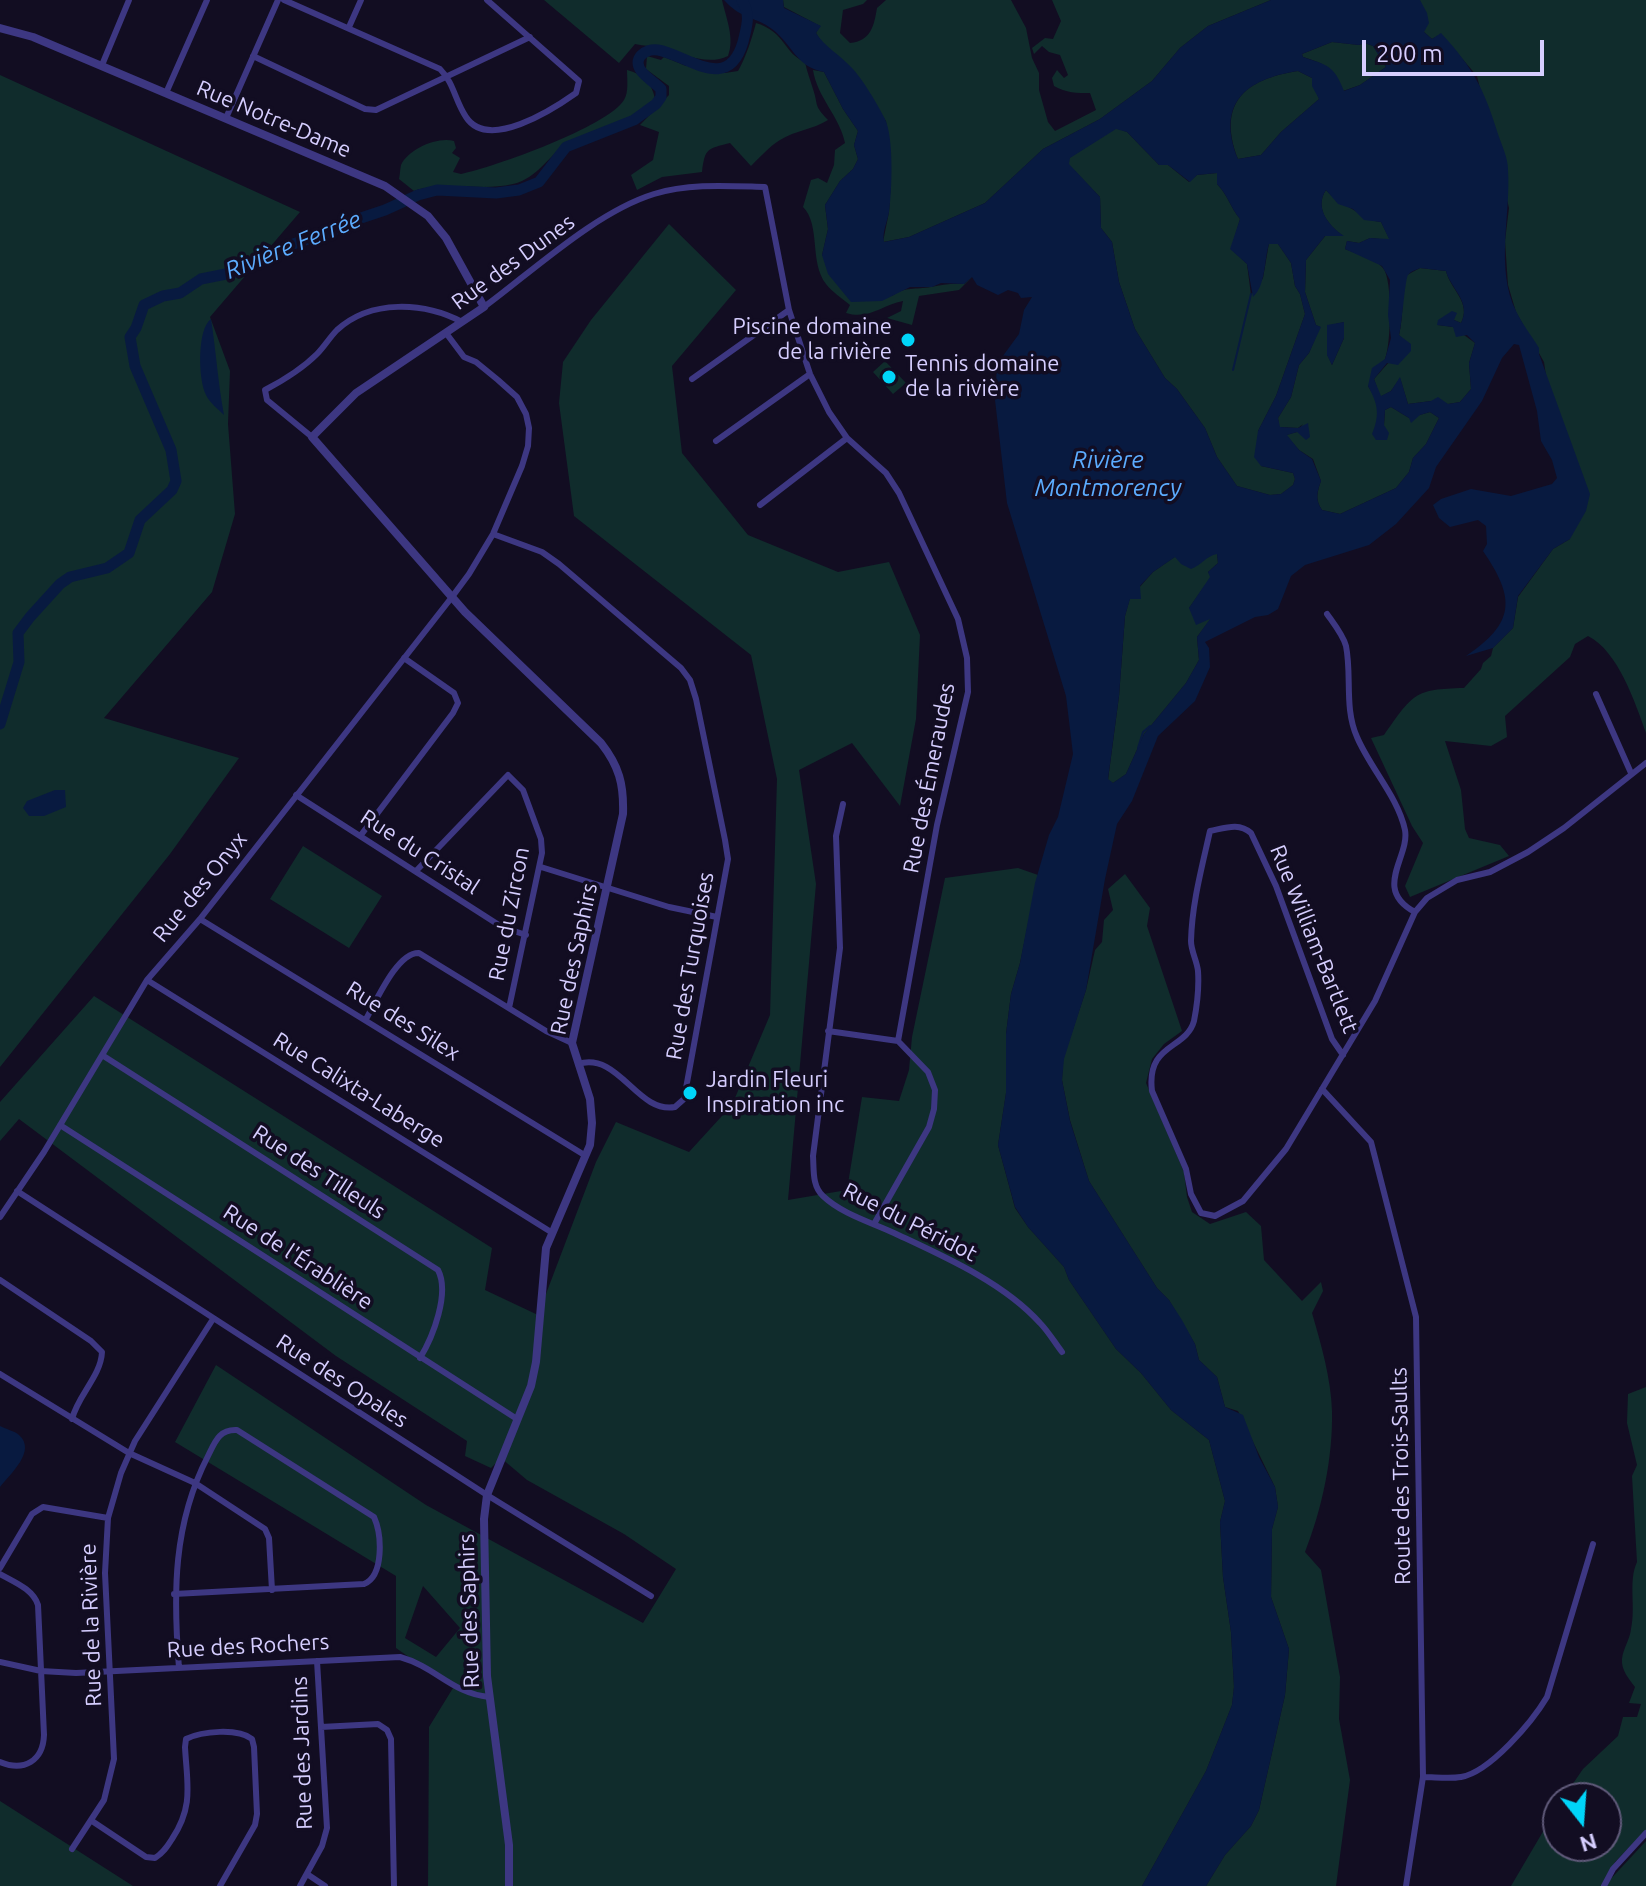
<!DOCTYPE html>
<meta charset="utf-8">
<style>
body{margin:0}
#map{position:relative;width:1646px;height:1886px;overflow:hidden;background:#120d22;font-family:Ubuntu,sans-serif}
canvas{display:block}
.north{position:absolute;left:1542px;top:1782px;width:80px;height:80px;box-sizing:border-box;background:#120d22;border:2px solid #605a7a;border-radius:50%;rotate:163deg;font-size:22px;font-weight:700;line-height:32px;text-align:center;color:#d6ceff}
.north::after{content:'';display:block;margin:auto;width:28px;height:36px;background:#00d5f9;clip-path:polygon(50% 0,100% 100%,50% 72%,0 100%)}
.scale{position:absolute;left:1362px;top:40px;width:182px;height:36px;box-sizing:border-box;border:4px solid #d6ceff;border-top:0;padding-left:10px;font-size:24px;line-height:28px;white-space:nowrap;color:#d6ceff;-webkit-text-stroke:6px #120d22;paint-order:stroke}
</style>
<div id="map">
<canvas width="1646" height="1886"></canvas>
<div class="north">N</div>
<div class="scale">200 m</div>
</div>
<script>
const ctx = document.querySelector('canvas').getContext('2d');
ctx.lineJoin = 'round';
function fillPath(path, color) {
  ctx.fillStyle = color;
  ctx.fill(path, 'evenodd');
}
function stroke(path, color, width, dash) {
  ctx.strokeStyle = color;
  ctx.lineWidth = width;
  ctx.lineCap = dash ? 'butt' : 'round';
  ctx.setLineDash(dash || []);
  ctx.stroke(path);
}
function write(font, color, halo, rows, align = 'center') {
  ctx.font = font + ' Ubuntu,sans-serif';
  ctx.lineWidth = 7;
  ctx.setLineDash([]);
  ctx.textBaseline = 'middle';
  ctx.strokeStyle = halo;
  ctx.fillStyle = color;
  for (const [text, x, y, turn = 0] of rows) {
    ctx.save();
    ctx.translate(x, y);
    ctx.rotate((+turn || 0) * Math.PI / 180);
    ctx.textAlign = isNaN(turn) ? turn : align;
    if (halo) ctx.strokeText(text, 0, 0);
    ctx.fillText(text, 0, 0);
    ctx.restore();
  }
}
fillPath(new Path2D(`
 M544,0h178c4,18 13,38 6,56 -20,10 -46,-2 -66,-8 -9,-2 -18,-2 -27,-4l-16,19z
 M783,0h84l-4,4 -20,6 -3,23 10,10c21,-2 24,-17 27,-35l9,-8h125l15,28 6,30 7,15v17l9,32 7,9 41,-21 -6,-17c-13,0 -24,0 -36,-7l-2,-8 5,-8 7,8 4,-3 -8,-20 -11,-3 -7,-6 -8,8 -2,-6 13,-10 8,1 8,-18 -9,-21h219l-63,26 -28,22 -28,33 -52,38 -57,30 -58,54 -76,34 -26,5 6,-30 2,-33 -5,-58 -62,-75 -8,-13 4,-7 -36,-19z
 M1420,0h226v733c-11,-31 -28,-82 -58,-97l-13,8 -5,13 -65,59 2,21 -16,9 -46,-5 16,49 4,39 4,9 31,7 9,11 -99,41 -5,-11 18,-43 -11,-17 -41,-88 13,-3c29,-41 30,-46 80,-47l17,-19 2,-6 8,-7 2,-8 20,-20 5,-31 35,-48 17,-10 -26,-177 -28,-50 -8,-27 -3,-44 4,-33 -32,-132 -36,-42 -9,5 -8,-7z
 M756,23c30,9 27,30 49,39 2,10 5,17 8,27 6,18 0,15 15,31 -16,10 -32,10 -48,20 -10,6 -20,17 -29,26l-21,-23c-23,6 -25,5 -28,29l-40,5 -25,13 -6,-15 22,-15 6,-28 -19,-7 29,-30v-9l-23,-17 1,-13 14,4 3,-3 22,9 31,-1 8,8 13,-2c8,-14 14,-33 18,-48z
 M1332,42l27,3 6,-2 8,3 13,21 -26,18 -17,6c-8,-23 -18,-27 -40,-34l-1,-3z
 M627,70c16,4 25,13 28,29 -28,26 -53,25 -83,42 -23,12 -33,37 -59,43 -33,8 -68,-4 -99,7l-15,-12c1,-5 1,-9 2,-14 7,-16 37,-29 53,-24l2,7 -4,5 8,5 -7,14 8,2c33,-7 146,-47 163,-74 5,-8 3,-21 3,-30z
 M813,70l11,2 19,37 15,22 -4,14 4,14 -5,10 -13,12 -15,24 3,24 -6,26 70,41c14,-10 23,-6 39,-9 11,-2 20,-4 33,-3l9,-8 -14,14 -40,6 -7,29 -25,-7 14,-7 2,-10c-21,4 -34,19 -57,12l4,-8c-8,-7 -18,-13 -24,-21 -17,-22 -5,-59 -23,-77l8,-27 7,-2 9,5 7,-18 1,-15 10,-7c-5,-26 -28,-46 -32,-73z
 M1298,71l14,7 7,21 -38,33 -20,23 -23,4c-21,-55 6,-80 60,-88z
 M0,75l300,137 -90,105 20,54 -2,53 7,90 -23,78 -108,126 135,40 -69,96 -170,213z
 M1116,128l11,4 32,33h9l21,17 8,-7 20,-2v11c11,11 13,23 23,35l-9,30 16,15 4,31 12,-17 6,-35 9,1 13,19 4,23 5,8 5,20 -29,82 -18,35 3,35 32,7 2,6 -2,6 -12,9 -11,1 -33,-9 -20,-29 -12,-29 -28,-39 -12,-11 -30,-49 -16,-47 -7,-40 -11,-14 -1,-31 -31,-32v-7z
 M1326,190c13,14 12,10 26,19 14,8 11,10 29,13l9,18 -20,-2 -11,5 -12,-2 -2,8c11,5 30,9 38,19 10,12 8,77 2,91 -5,10 -12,18 -17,27l9,15 1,18 6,6 1,-15 6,-3 18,11 21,-6 9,6 -13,26 -13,14 -4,14 -13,16 -56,26 -18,-4c-7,-10 -5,-18 -1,-29l-8,-22 -14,-9 -13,-15 11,-3 6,-8 -5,4 -19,-1 -1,-9 13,-21 8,-32 10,-12 11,-26 -4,-2 -11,-33 1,-32 20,-25h16c-14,-10 -28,-28 -16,-45zM1344,322v16l-12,27 -5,-11v-28z
 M669,224l67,66 -64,76 10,87 66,82 90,37 51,-10 31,73 -4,84 -16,87 -48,-63 -53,27 17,114 -28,316 59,-10 15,-93 37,4 10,-31 3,-33 33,-159 73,-10 20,7 -18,88 -9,31 -5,40v59l-8,52 17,63 13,19 36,40 5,13 47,69 25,24 30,37 38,30 16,61 -5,21 3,55 8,55 3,55 -2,18 -26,66 -64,115h-714l1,-159 24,-39 -57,-40v-72l-221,-134 41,-77 210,140 217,118 33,-54 -52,-35 -97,-54 -26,-22 -10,10 -26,-12 2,-15 -131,-85 -317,-237 -19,22v-39l94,-106 398,252 -7,42 53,25 58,-153 20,-40 73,30 43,-47 38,-90 7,-236 -26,-124 -177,-139 -15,-113 4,-41 28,-42zM423,1586l37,42 -24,29 -31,-19z
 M1420,268l26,3c4,18 26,32 15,52l-7,-3 -16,5 15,2 22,16 -6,20 2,26 -11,13 -12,2 -17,-3 -23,3 -8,-26 -9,13 -11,6 -6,-18 32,-36 -7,-8c5,-20 2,-41 8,-60z
 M885,361l21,22 -13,11 -20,-22z
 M1217,553l1,10 -10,9 3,5 -22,31 23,9 -15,20 2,23 -13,23 -42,51 -18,40 -13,9 -5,-3 11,-84 6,-80 5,-18 23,-26 23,-16h32z
 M303,846l79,50 -33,52 -79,-49z
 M1125,874l25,34 -3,18 35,105 -18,13 -12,15 -6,24 38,89 3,25 5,15 18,12 36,-12 15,14 3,34 38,41 19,-19 2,9 -11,22c9,31 19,65 20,98 1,47 -10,98 -27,141l16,18 19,107 -1,42 11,61 -14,106h-130l19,-31 26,-29 8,-16 26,-115 4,-46 -18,-52 1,-68 6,-22 -3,-20 -37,-76 -13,-4 -8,-30 -18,-17 -4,-16 -26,-44 -12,-12 -68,-107 -19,-61 -8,-40 1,-21 23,-69 9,-40 7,-8 2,-22 9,-10 -5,-21z
 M1646,1387v443l-31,32 -12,24h-92l47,-80v40h48v-48h-43l20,-29 35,-33 5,-19h14l4,-13 -12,-1 6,-16c-6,-8 -14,-17 -13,-28 1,-10 8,-20 9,-30 5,-22 -3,-48 6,-67l-5,-86 5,-11 -10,-42 1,-29z
 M0,1801l133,85h-133z
 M1646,1841v45h-40v-2z`), '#102c2c');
fillPath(new Path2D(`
 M724,0h59l1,8 37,18 -5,7c9,14 23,21 35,34 11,11 27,38 34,52 9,19 7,72 4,93 -2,11 -7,20 -5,30l25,-5 76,-34 58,-54 57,-30 52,-38 28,-33 28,-22 63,-26h149l7,13 2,10 -5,9 8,7 9,-6c33,36 43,56 57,101 4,12 10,24 10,36 3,45 -13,98 8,141 6,13 16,25 23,37v6l51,140 -4,17 -16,28 -17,10 -35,47 -5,32 -20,20 -27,8c49,-33 50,-57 17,-105l4,-7 -1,-18 -8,-6 -28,7 -11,-9 -6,-13 8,-6 30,-10 40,7 41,-12 5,-6 -5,-18 -11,-19 -4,-30 -18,-66 -5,-1 -12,14 -20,43 -46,66 -7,21 -33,36 -27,21 -64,20 -14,11 -13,33 -10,6 -13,2 -50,25 4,6 1,19 -15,34 -37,35 -26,65 -15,23 -12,55 -19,111 -22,69 -2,21 8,41 19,60 68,107 12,12 13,20 13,24 4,16 18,17 8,30 18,8 16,42 16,30 3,20 -6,22 -1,68 18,52 -4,46 -26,115 -8,16 -26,29 -19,31h-64l64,-115 26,-66 2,-18 -3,-55 -8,-55 -3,-55 5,-21 -16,-61 -38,-30 -30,-37 -25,-24 -47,-69 -5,-13 -36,-40 -13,-20 -17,-62 8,-52v-59l5,-40 9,-31 15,-80 14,-48 9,-18 15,-63 -7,-58 -59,-193 -12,-103 2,-36 22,-30 5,-24 8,-13 -11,1 -3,-5 -10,-3 -10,5 -21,-10 -5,-8 -8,7 -23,-1 -9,4h-22l-28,14 -31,1 -23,-28 -6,-19 6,-26 -3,-24 15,-24 13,-12 5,-10 -4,-14 4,-14 -15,-22 -19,-37c-28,-5 -31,-27 -52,-43 -17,-13 -30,-9 -48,-29zM1332,42l27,3 6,-2 8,3 13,21 -26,18 -16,6c-10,-26 -17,-26 -41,-34l-1,-3zM1298,71l14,7v8l7,13 -38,33 -20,23 -23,4c-22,-55 7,-80 60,-88zM1116,129l11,3 32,33h9l22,17 7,-7 20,-2v11c11,11 13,23 23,35l-10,30 17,15 6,33c13,-12 11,-37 16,-53h9l13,19 4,23 5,8 5,20 -29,82 -18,35 -4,26 7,9 32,7 2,6 -2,6 -12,9 -11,1 -33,-9 -20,-29 -12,-29 -28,-39 -12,-11 -30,-49 -16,-47 -7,-40 -11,-14 -1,-31 -31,-33 1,-6zM1326,190l12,14 15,5 11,11 17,2 8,17 -19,-1 -11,5 -12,-2 -2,8 37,17 8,14 -2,35 3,23 -6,21 -13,9 -4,18c10,18 12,29 4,48l4,6h11l2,-7 -5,-8 1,-15 6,-3 18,11 2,5 9,-8 10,-3 9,6 -13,26 -13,14 -4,14 -13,16 -56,26 -18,-4c-7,-10 -5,-18 -1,-29l-9,-22 -13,-9 -12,-15 10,-3 9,8 4,-3 -2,-14 -10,5 -18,-1 -2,-9 13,-21 8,-32 10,-12 12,-26 -5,-2 -11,-33 1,-32 19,-24h19c-15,-10 -30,-28 -18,-46zM1420,268l26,3c4,17 26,31 15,52l-7,-3 3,-7 -5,-2 -14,9 -1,5 16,2 3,10 11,-2 8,8 -6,20 2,26 -11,13 -12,2 -10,-7 -7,4 -23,3 -8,-27 -9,14 -10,5 -7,-17 13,-16 11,2 13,-14v-7l-12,-9c3,-12 6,-56 9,-60 3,-4 8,-5 12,-7zM1217,554l1,9 -10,9 2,5 -21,31 7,17 14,-6 -13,18 2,23 -13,23 -42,51 -18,40 -13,9 -5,-4 11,-83 6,-80 5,-17h11l-1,-13 13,-14 22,-15 6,7 10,5c11,-4 15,-13 26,-15z
 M211,319c5,32 7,64 13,96 -6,-6 -15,-13 -18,-20 -8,-16 -9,-66 5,-76z
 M1344,322v16l-12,27 -5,-10v-30z
 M55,790h10l1,17 -22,9h-15l-6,-8 4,-7z
 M0,1426c5,3 15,5 19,9 18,16 -9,39 -19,52z`), '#081a40');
stroke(new Path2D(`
 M1233,370l18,-76
 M1138,748l5,-16 7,-6`), '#081a40', 2);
stroke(new Path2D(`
 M0,724l19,-62 -1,-29 12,-16 30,-33 10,-7 37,-9 22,-15 11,-33 32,-30 4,-9 -5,-31 -36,-84 -5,-29 6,-9 8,-23 19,-9 17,-3 21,-14 40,-8 46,-25 46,-15 10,-7 42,-14 33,-15 19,-5 59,3 23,-3 20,-8 27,-35 68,-27 22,-16 5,-7v-8c-6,-6 -14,-11 -19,-17 -11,-13 3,-24 16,-22 29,5 70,44 85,-8 4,-17 8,-26 -1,-42`), '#081a40', 11);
stroke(new Path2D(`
 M284,0l156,69c14,14 15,32 26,48 22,34 86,-7 110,-24l3,-12 -92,-81
 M349,27l12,-27
 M253,56l112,53 11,1 154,-73
 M102,65l27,-65
 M166,93l41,-93
 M226,118l52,-118
 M484,307c50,-37 112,-95 170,-113 35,-11 75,-8 111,-7l24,123 21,64 19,38 18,26 39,35 13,20 59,126 9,39 1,34 -31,133 -39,216
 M692,379l97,-69
 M312,437l-45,-37 -2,-10c19,-10 36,-20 52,-36 7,-7 13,-17 20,-24 34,-31 87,-28 125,-8
 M716,441l94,-67
 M760,505l87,-67
 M493,534l49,18 17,12 122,104 9,12 6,19 29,141 3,19 -44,240 -9,8c-38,7 -56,-56 -97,-43
 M1327,614c7,10 16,21 19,32 6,30 -2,62 11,91 13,31 41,60 48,93 5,27 -33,59 10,82
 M1596,694l35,79
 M296,795l206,132 24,8
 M843,804l-7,32 4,112 -27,208c1,14 -1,30 10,40 19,18 47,26 71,37 49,23 109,49 146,90 8,8 15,20 22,29
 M361,835l92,-122 5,-10 -4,-10 -50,-35
 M541,867l128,40 48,10
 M417,870l91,-95 15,15 18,49 1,14 -33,155
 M200,919l386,237
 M147,980l404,252
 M366,1019c10,-17 31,-67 53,-66l127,78 26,12
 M828,1031l70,10 30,31 7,18 -1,19 -5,18 -55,97
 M102,1055l336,215c12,23 -5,67 -18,88
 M1343,1055l-11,-16 -56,-153 -25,-53c-12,-11 -26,-5 -41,-2 -8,36 -18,72 -19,110 0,10 6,20 7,30 1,15 -1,35 -4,50 -8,29 -48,22 -42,70l34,78 5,25 10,19 14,3 28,-15 43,-52 89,-148 40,-89 12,-14 30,-18 33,-8 38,-20 36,-24 82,-65
 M1322,1089l49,53 45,175 7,460 -17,109
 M60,1125l457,294
 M17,1191l470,304 164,101
 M0,1217l44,-65 103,-172 53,-61 252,-322 17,-23 24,-40 29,-68 6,-20 1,-18 -3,-14 -9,-17 -19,-17 -22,-18 -12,-5 -18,-24
 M0,1280l91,61 11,11c-1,24 -24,43 -30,67
 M0,1374l129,79 66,30 70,46 4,9 3,52
 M0,1568l32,-54 11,-7 65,11
 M0,1574c14,8 33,15 38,31l6,130c-1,26 -20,37 -44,27
 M174,1594l190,-10c20,-8 18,-49 10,-67l-137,-87c-18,-1 -22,12 -29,26 -35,68 -35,137 -29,212
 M0,1662l41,9 35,2 324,-16c36,10 51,36 89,40
 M321,1727l57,-3 9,6 4,9 3,147
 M1423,1777c12,0 26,2 38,0 29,-5 71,-55 86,-80l46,-153
 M92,1821l54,36 9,1c8,-5 12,-11 17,-19 22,-33 15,-55 13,-92l1,-8c16,-8 52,-11 66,0l2,8 3,67 -2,11 -35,61
 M72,1849l32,-49 10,-41 -9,-186 3,-55 13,-45 14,-32 78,-122
 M307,1874l18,12
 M300,1886l22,-40 5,-18 -10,-167
 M1604,1886l9,-17 33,-36`), '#3d3782', 6);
stroke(new Path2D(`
 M0,28l33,9 352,149 43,30 18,22 38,69 -128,86 -44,44 153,175 136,131c18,23 23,41 22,71l-51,229 18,56 2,24 -2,22 -44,103 -10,114 -5,24 -44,109 -3,24 3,157 22,169v41`), '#3d3782', 8);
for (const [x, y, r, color] of [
 [908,340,8,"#00d5f9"],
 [889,377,8,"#00d5f9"],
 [690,1093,8,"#00d5f9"]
]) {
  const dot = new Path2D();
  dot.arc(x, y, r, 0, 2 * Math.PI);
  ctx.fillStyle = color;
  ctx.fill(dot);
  stroke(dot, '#120d22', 3);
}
write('22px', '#d6ceff', '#120d22', [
 ["Rue Notre-Dame",274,119,23],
 ["Rue des Dunes",513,262,-36],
 ["Rue des Émeraudes",929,778,-79],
 ["Rue du Cristal",420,852,33],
 ["Rue des Onyx",200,887,-51],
 ["Rue du Zircon",509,914,-79],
 ["Rue William-Bartlett",1314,939,68],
 ["Rue des Saphirs",574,959,-78],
 ["Rue des Turquoises",690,966,-80],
 ["Rue des Silex",403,1021,32],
 ["Rue Calixta-Laberge",359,1090,32],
 ["Rue des Tilleuls",319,1172,33],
 ["Rue du Péridot",910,1222,27],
 ["Rue de l'Érablière",298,1257,33],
 ["Rue des Opales",342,1381,33],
 ["Route des Trois-Saults",1401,1476,-91],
 ["Rue des Saphirs",469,1611,-92],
 ["Rue de la Rivière",91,1625,-92],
 ["Rue des Rochers",248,1646,-3],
 ["Rue des Jardins",302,1753,-92]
]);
write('22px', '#d6ceff', '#120d22', [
 ["Piscine domaine",892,327,"right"],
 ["de la rivière",892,352,"right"],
 ["Tennis domaine",905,364],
 ["de la rivière",905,389],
 ["Jardin Fleuri",706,1080],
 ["Inspiration inc",706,1105]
], 'left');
write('italic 24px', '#5cacff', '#120d22', [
 ["Rivière Ferrée",293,245,-22],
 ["Rivière",1108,460],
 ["Montmorency",1108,488]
]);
</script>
